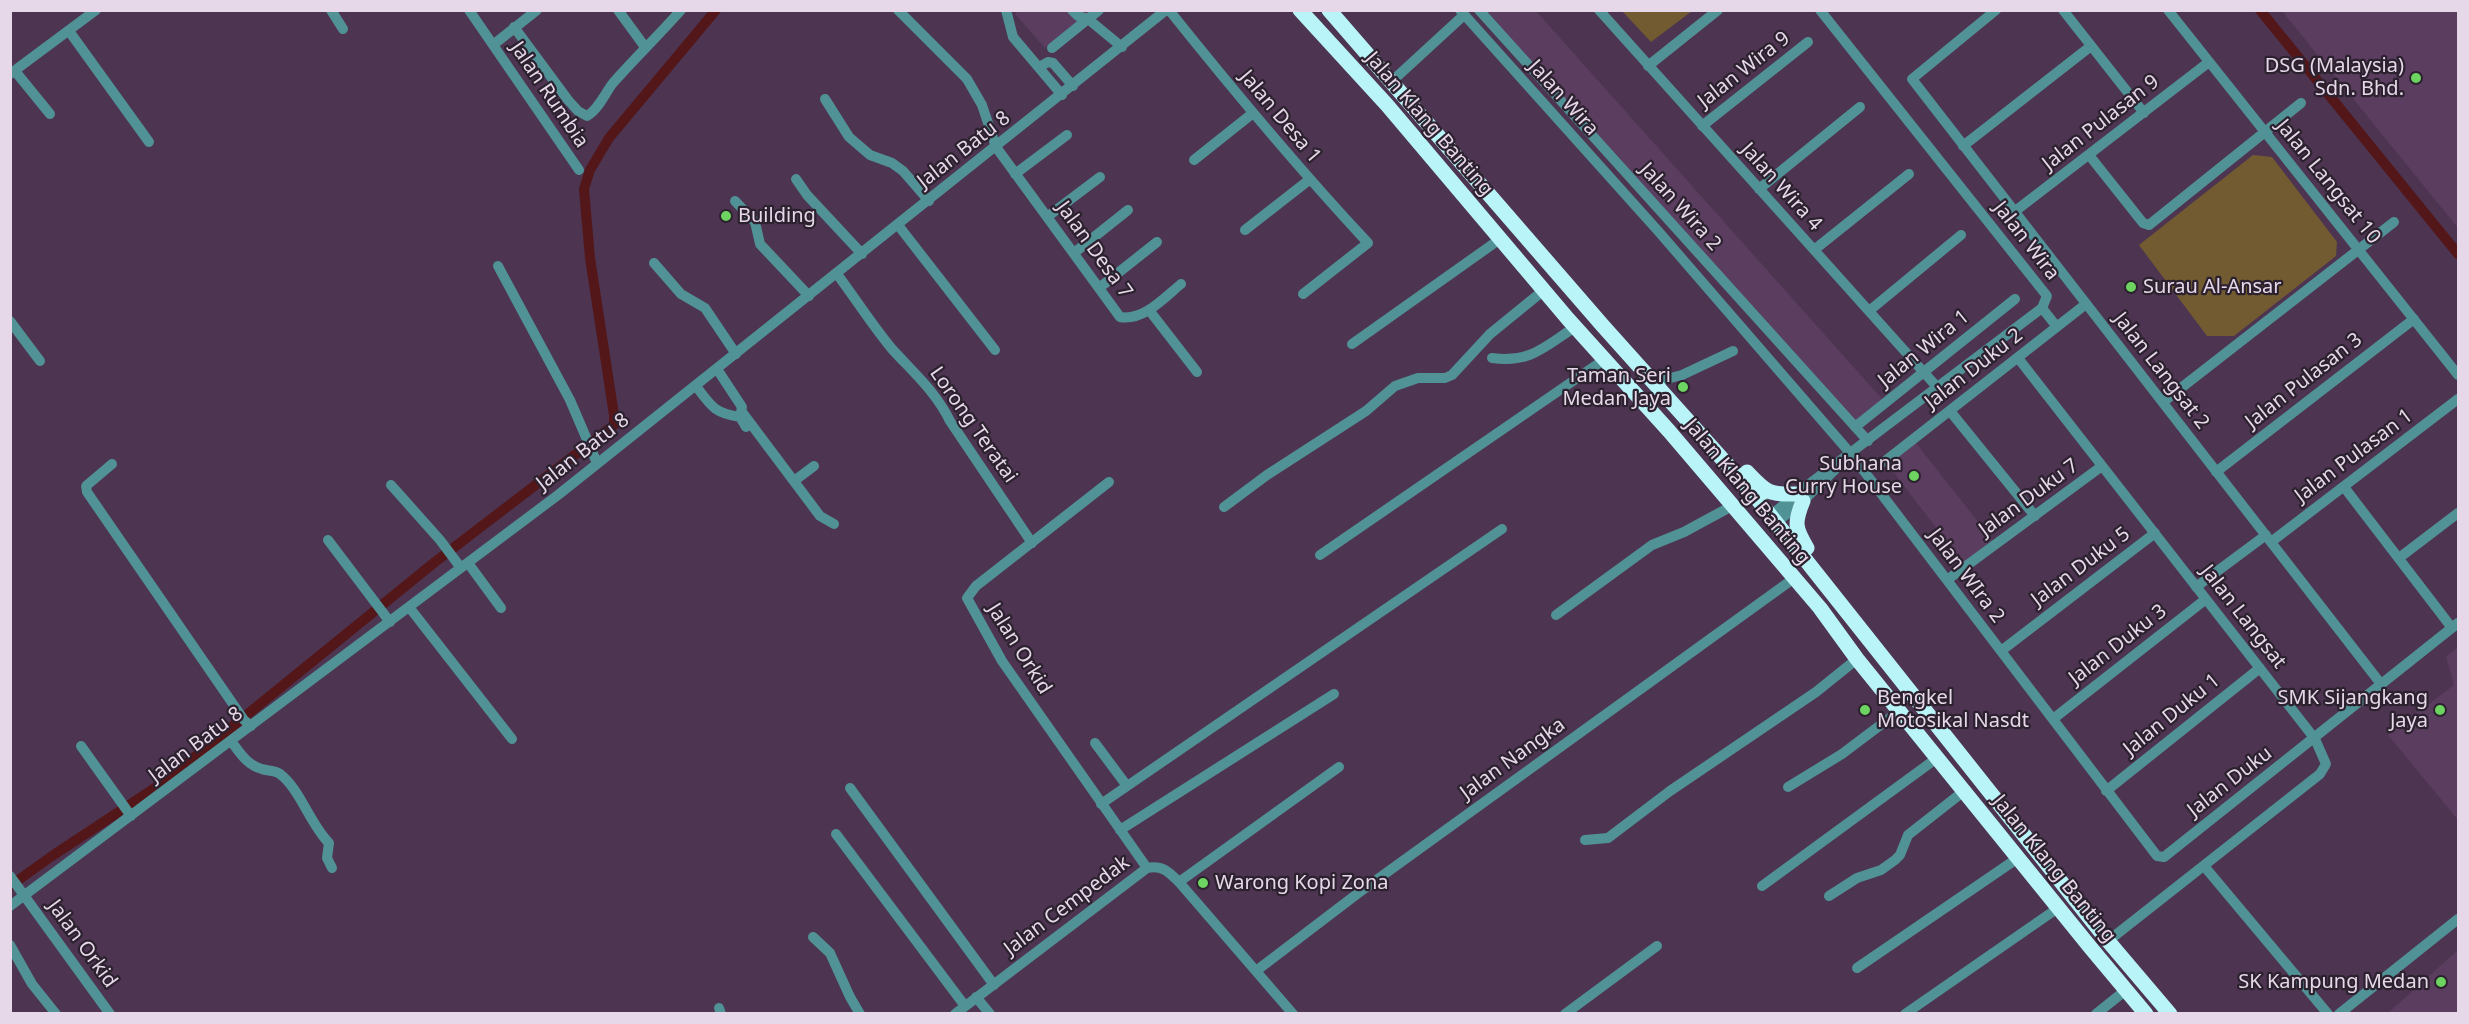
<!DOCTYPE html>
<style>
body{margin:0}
#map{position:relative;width:2469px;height:1024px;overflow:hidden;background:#4d3551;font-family:"Noto Sans",sans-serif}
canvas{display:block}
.frame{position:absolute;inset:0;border:12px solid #e7d8e9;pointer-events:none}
</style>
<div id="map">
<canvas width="2469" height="1024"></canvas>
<div class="frame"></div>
</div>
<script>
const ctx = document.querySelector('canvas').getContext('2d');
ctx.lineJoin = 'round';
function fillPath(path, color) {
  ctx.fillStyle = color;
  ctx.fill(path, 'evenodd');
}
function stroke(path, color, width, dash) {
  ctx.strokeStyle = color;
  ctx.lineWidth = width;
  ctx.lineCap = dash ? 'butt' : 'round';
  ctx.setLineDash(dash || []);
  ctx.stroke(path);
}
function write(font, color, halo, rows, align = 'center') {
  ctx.font = font + ' "Noto Sans",sans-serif';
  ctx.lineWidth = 4.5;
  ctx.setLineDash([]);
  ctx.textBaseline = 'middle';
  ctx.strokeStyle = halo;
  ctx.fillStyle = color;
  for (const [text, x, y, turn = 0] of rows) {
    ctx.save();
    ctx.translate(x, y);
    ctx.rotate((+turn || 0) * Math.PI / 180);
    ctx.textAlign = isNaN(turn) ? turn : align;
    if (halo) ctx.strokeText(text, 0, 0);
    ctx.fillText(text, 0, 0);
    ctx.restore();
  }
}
fillPath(new Path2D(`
 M1019,10l72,1 -46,37 -30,-34z
 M1484,11h52l347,389 -28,22z
 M2282,11h176v217z
 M1916,443l78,99 -31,21 -75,-98z
 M2458,647v173l-70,-85 66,-50 -8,-28z
 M2458,950v63h-70z`), '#5a3d5f');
fillPath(new Path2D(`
 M1622,11h70l-41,31z
 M2253,155l19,2 65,85 -1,14 -102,80h-27l-68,-91z`), '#725b30');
stroke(new Path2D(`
 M2260,10l198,244
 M10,886l42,-30 112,-74 271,-220 179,-137v-10l-24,-157 -6,-69 6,-19 19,-32 107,-128`), '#53171a', 10);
stroke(new Path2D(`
 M331,10l12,19
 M469,10l110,160
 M618,10l27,37
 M898,10l69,69 15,26 14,42 124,170c24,4 44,-19 61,-33
 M1006,10l7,27 49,58
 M1072,10l6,6 10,3 34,28
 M1169,10c64,80 129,158 199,233l-65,51
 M1460,10l199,222 192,222 306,402 7,1 294,-234
 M1479,10l389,431
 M1599,10l338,377
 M1820,10l227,286 -5,12 -246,186 -21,18 -2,5 8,2 22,-18 48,-47
 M1996,10l-84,69 469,605
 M2063,10l81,103
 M2168,10l290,365
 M514,27l54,73 10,11 9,5c12,-7 18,-23 26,-33 22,-25 46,-48 68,-73
 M69,31l80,111
 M493,45l44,-35
 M1052,48l47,-38
 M1648,66l70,-56
 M1039,67l9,-5 5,1 20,23
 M15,71l35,43
 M10,74l86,-64
 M1390,83l74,-68
 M825,99l24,38 21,18 22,8 11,8 26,30
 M1702,126l106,-84
 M1963,146l128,-100
 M2089,155l54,68 6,2 152,-122
 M1194,160l59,-47
 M1015,174l52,-39
 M796,179l11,16 55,59
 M1759,189l101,-82
 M735,201l20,21 5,22 49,52
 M2014,212l195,-150
 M1047,217l53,-40
 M898,225l97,125
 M1245,230l64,-50
 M1814,250l95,-76
 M1074,253l54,-43
 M654,263l27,31 24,14 31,46
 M498,266l72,134 27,63
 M837,274c18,24 35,51 55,75 22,24 44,43 58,72l82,122
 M1099,288l58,-46
 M2042,308l15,19
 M1149,310l48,62
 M1869,311l92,-76
 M10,321l30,40
 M1352,344l148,-105
 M1492,358c39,5 52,-11 83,-31
 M2018,358l297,381 11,25 -6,10 -212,167
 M717,369l25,38 -2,10
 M1655,382l27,-7 51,-24
 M696,386c15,20 18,27 44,31l6,10
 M2163,402l231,-180
 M1950,411l85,105
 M742,412l78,104 14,8
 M1855,427l160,-128
 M1884,462l202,-158
 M112,464l-26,22 1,6 157,228 7,6
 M2216,472l198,-153
 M794,481l20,-15
 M1109,482l-133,104 -9,12 35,63 145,207
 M391,485l49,55 21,28
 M2344,487l108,141
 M1224,507l43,-32 99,-64 29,-25 23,-8h27l7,-3 38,-41 54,-44
 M328,540l62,82
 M2271,542l187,-143
 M1320,555l285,-196
 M2399,558l59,-45
 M468,563l33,45
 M1947,580l155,-114
 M2196,587l70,-52
 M409,607l103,132
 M1556,615l96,-70 32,-13 48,-26
 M2001,651l154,-118
 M2053,719l153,-120
 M231,741c9,12 16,24 31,28 5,2 13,1 18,5 20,15 30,50 49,69l-2,15 5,10
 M1095,743l32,43
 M81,746l50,70
 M1788,787l54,-33 57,-43
 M850,788l144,197
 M2106,791l154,-123
 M1101,804l401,-275
 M1120,830l214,-136
 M836,834l129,172
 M1585,840l23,-2 62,-47 146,-99 41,-33
 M2204,866l124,148
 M10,876l100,138
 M1179,882l160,-115
 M1762,886l175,-128
 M1829,896l28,-18 24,-8 14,-10 5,-5 8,-20 56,-44
 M10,906l548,-411 608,-485
 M813,937l17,16 20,44 10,17
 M10,945l22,39 24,30
 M1857,968l161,-110
 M1256,971l101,-77 436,-315
 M976,997l14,17
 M719,1008l2,6
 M955,1014l192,-146c15,-3 21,3 32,14l114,132
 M1565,1014l92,-68
 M1905,1014l153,-106
 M2096,1014l30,-24
 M2339,1014l119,-95`), '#519297', 10);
stroke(new Path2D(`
 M1300,10l87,95 181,214 101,112 87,102 64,75 37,51 233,288 56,67
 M1329,10l274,316 148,165 357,450 62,73
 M1747,472c19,20 21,23 49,22
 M1803,501c-9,22 -8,27 4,47`), '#b9f4f8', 15);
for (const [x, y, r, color] of [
 [2416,78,6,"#6dd361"],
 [726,216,6,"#6dd361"],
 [2131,287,6,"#6dd361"],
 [1683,387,6,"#6dd361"],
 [1914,476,6,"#6dd361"],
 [1865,710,6,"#6dd361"],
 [2440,710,6,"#6dd361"],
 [1203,883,6,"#6dd361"],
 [2441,982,6,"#6dd361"]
]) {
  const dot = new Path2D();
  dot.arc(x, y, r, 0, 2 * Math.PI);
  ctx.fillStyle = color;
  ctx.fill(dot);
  stroke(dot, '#2c212e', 2);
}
write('20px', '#e7d8e9', '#2c212e', [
 ["DSG (Malaysia)",2404,66],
 ["Sdn. Bhd.",2404,89],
 ["Building",738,216,"left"],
 ["Surau Al-Ansar",2143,287,"left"],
 ["Taman Seri",1671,376],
 ["Medan Jaya",1671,399],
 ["Subhana",1902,464],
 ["Curry House",1902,487],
 ["Bengkel",1877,698,"left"],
 ["Motosikal Nasdt",1877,721,"left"],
 ["SMK Sijangkang",2428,698],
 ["Jaya",2428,721],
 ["Warong Kopi Zona",1215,883,"left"],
 ["SK Kampung Medan",2429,982]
], 'right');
write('20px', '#e7d8e9', '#2c212e', [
 ["Jalan Wira 9",1744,70,-38],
 ["Jalan Rumbia",549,95,56],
 ["Jalan Wira",1563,98,48],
 ["Jalan Desa 1",1280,117,50],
 ["Jalan Pulasan 9",2101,123,-38],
 ["Jalan Klang Banting",1429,124,49],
 ["Jalan Batu 8",964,150,-38],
 ["Jalan Langsat 10",2328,182,51],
 ["Jalan Wira 4",1781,187,48],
 ["Jalan Wira 2",1680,207,48],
 ["Jalan Wira",2026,241,52],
 ["Jalan Desa 7",1094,250,54],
 ["Jalan Wira 1",1924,349,-39],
 ["Jalan Duku 2",1974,369,-38],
 ["Jalan Langsat 2",2161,371,52],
 ["Jalan Pulasan 3",2304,381,-38],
 ["Lorong Teratai",973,425,55],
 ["Jalan Batu 8",583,452,-38],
 ["Jalan Pulasan 1",2354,456,-37],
 ["Jalan Klang Banting",1747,492,50],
 ["Jalan Duku 7",2029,498,-36],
 ["Jalan Duku 5",2081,567,-37],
 ["Jalan WIra 2",1966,576,53],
 ["Jalan Langsat",2243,617,52],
 ["Jalan Duku 3",2118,645,-38],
 ["Jalan Orkid",1019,649,58],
 ["Jalan Duku 1",2172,715,-39],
 ["Jalan Batu 8",196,745,-37],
 ["Jalan Nangka",1513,759,-36],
 ["Jalan Duku",2230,782,-38],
 ["Jalan Klang Banting",2054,869,51],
 ["Jalan Cempedak",1067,906,-37],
 ["Jalan Orkid",82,944,54]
]);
</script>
